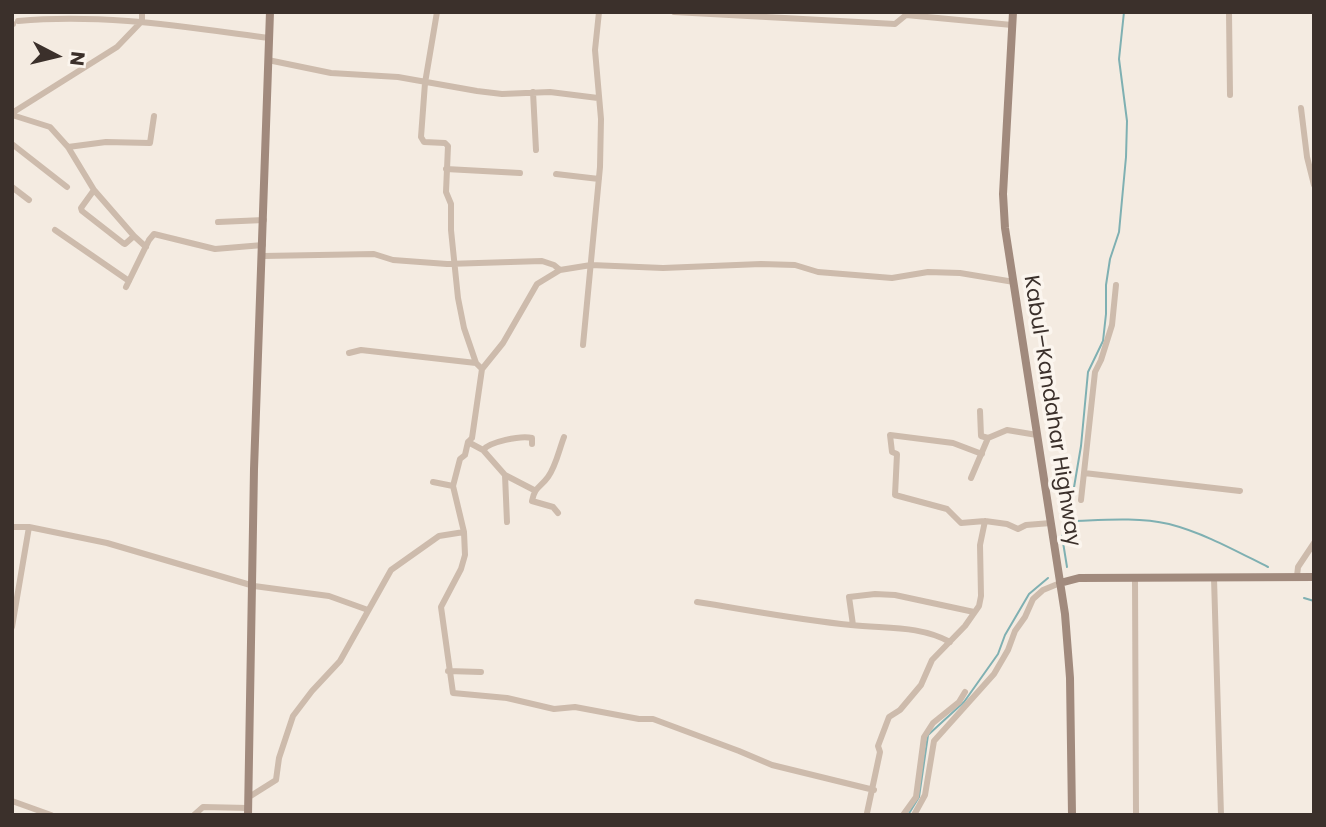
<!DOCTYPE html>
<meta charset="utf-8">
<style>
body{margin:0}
#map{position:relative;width:1326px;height:827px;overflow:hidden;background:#f4ebe1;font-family:Poppins,sans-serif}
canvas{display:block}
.frame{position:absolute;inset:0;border:14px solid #3b302b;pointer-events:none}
.north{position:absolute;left:21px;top:21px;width:70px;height:70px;-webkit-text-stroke:5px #fbf5ee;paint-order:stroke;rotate:97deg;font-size:19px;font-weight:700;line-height:28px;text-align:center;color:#3b302b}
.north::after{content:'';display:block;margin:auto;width:24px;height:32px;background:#3b302b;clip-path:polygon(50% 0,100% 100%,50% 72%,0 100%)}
</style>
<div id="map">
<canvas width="1326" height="827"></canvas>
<div class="frame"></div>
<div class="north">N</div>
</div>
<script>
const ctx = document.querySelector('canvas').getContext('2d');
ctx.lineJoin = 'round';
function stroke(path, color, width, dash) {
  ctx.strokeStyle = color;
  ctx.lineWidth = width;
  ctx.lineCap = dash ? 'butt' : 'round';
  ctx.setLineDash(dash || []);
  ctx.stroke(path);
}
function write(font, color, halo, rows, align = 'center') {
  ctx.font = font + ' Poppins,sans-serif';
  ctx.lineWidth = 7;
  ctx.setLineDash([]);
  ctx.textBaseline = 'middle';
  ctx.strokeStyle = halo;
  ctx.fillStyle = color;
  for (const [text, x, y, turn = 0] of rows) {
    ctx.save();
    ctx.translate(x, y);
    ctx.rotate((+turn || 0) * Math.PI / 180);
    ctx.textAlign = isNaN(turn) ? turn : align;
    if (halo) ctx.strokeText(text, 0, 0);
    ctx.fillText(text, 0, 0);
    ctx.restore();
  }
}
stroke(new Path2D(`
 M1072,521c32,-1 65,-4 97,3 35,9 67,27 99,43
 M1067,567l-5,-31 10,-15 -1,-16 10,-59 7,-74 15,-31 3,-27v-29l4,-26 9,-27 7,-75 1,-36 -8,-62 5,-47
 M1304,598l10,3
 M908,815l11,-18 9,-62 36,-33 34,-48 7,-19 24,-41 19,-16`), '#7fb0b2', 2);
stroke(new Path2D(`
 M437,12l-12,71 -4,54 3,5 21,1 3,3 -2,46 5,12v26l7,68 6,30 12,35 6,6
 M674,12l221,12 11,-9 106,10
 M1229,12l1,83
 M18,21c85,-8 167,6 251,17
 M12,24h1
 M268,60l63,13 67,4 79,14 25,3 48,-2 48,6
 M533,92l3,58
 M1301,108l6,49 7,28
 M12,113l105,-66 25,-26v-9
 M12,115l38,12 18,20 26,43 40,46 12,11
 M12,144l55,43
 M68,147l38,-5 44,1 4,-27
 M446,169l74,4
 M556,174l43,5
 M12,187l17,13
 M94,190l-13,18 1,3 41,32 2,1 9,-8
 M218,222l46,-2
 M55,230l74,51
 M263,256l111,-2 19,6 54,4 95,-3 12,4 6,5
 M126,287l23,-47 5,-6 61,15 48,-4
 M583,345l17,-178 1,-48 -6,-69 4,-38
 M349,353l12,-3 115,13
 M980,411l1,25 7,2
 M468,442l15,8 22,25 29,15
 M483,450c6,-8 38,-15 49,-12v6
 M982,454l-29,-11 -63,-8 2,17 5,2 -2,41 52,14 14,14 24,-2 22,3 11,5 8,-4 25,-2
 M1084,473l156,18
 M505,475l2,47
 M971,478l17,-40 19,-8 30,5
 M433,482l20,4
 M1081,500l14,-128 6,-12 11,-35 4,-40
 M558,513l-5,-6 -21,-6c3,-15 8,-13 16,-24 8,-11 11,-27 16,-40
 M12,527h17l78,16 147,43 75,10 39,14
 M1297,576l1,-9 16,-24
 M1214,578l7,237
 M1135,579l1,236
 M697,602c51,8 102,18 154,23 34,4 68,0 99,17
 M853,625l-4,-28 26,-3 20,1 79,17
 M12,627l17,-100
 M448,671l33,1
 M874,790l-102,-25 -33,-14 -86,-32h-14l-64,-12 -21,2 -47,-11 -54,-5 -12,-86 20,-38 4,-14 -1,-23 -11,-46 7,-27 5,-4 3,-13 4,-4 10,-69 21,-26 34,-59 23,-14 31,-5 72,3 98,-4 34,1 23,7 74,6 36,-6 32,1 54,9
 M249,797l27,-17 3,-22 14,-42 19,-25 28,-30 51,-91 48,-34 25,-4
 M12,801l39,14
 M867,813l13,-61 -2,-6 11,-29 11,-7 21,-25 11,-25 33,-34 14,-20 2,-10 -1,-51 5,-24
 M194,815l9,-8 45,1
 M903,815l13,-18 8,-60 9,-14 26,-21 6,-10
 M914,815l11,-20 9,-54 60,-67 14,-24 7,-19 10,-14 8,-18 10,-9 17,-7`), '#cdbbac', 6);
stroke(new Path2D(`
 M1013,12l-10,182 2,34 60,386 5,64 2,137
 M1060,583l19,-5 235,-1
 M248,815l6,-346 16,-457`), '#a18a7d', 8);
write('21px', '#3b302b', '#fbf5ee', [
 ["Kabul–Kandahar Highway",1051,411,81]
]);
</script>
